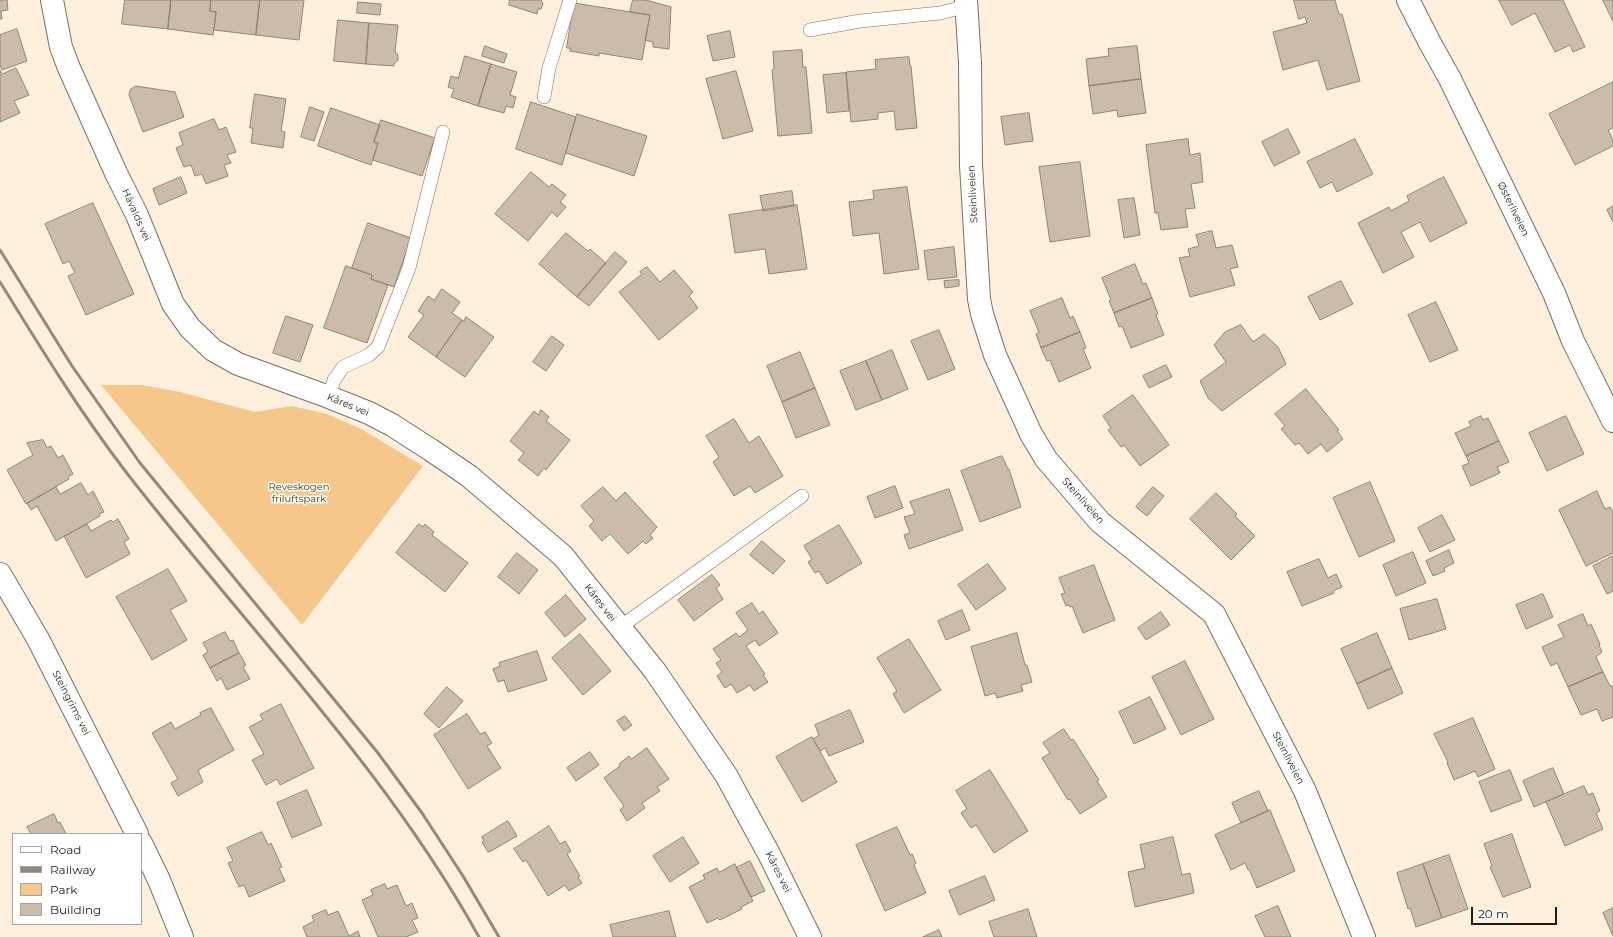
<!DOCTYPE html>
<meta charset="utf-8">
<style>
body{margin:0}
#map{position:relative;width:1613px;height:937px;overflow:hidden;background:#fff0dd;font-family:Montserrat,sans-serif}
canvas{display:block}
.legend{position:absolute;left:12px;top:833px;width:130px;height:92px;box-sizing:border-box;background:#fff;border:1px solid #a6a4a1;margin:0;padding:5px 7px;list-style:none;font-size:12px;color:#211c15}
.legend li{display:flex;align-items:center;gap:8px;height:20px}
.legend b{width:20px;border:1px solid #a6a4a1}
.scale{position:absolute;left:1471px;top:907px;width:86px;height:18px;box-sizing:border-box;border:2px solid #211c15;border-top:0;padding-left:5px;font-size:12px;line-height:14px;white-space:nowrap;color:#211c15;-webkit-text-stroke:3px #fff;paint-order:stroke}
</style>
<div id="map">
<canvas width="1613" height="937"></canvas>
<ul class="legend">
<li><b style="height:5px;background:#fff"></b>Road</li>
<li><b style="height:5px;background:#92887b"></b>Railway</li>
<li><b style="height:11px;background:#f5c78a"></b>Park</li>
<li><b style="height:11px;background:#cabcaa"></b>Building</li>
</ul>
<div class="scale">20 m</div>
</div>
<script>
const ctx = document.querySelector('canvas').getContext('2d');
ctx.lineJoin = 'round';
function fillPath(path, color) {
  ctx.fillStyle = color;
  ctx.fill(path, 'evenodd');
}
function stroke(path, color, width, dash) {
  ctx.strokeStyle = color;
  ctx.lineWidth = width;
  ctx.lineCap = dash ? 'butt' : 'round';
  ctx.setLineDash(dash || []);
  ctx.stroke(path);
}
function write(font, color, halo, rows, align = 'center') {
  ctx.font = font + ' Montserrat,sans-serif';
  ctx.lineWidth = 3;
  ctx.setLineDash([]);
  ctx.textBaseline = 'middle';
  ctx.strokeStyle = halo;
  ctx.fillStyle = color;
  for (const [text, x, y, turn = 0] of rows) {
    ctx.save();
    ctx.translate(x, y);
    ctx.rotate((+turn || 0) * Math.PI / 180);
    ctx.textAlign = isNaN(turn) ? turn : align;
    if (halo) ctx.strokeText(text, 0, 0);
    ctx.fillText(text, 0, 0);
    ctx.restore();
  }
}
fillPath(new Path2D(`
 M101,385h41l38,7 75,20 37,-6 35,8 34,15 62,37 -121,159z`), '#f5c78a');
const building = new Path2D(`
 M0,0h7l1,10 -7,1 1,8h-2z
 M125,0h46l-3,29 -46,-5z
 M171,0h40l-1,11 6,1 -3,23 -45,-6z
 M211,0h49l-4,35 -42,-5 2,-18 -6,-1z
 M260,0h44l-5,40 -43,-5z
 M510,0h31l2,4 -2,5h-3l-1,5 -28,-9z
 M633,0h13l25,7 -2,42 -16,-2v-5l-8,-2 5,-25 -20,-3z
 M1294,0h41l4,14h3l18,67 -33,9 -9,-30 -35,10 -10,-38 34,-9 -2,-6 -6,2z
 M1499,0h64l22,47 -12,5 -3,-7 -15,7 -20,-39 -23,12z
 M1603,0h10v21z
 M358,2l23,2 -1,11 -23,-2z
 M574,3l76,12 -8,45 -43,-7v3l-29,-5v-3h-3z
 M338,20l31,3 -3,41 -32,-3z
 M369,23l29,2 -3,26 3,4v5l-4,4v2l-28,-2z
 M17,29l10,32 -25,9 -2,-5v-30z
 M730,31l5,26 -22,4 -6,-25z
 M485,46l22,8 -3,9 -22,-7z
 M1137,46l4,33 -52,7 -3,-27 23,-3 -1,-7z
 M802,50l1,17h3l6,66 -34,3 -6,-66 2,-1 -1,-17z
 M465,56l26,8 -13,42 -27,-9 3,-8 -6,-2 3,-11 7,2z
 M909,57l1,9h1l6,62 -21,2 -2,-19 -16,2v6l-27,3 -5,-50 30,-3 -1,-9z
 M491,64l26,8 -7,23 6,2 -3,11 -7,-2 -2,7 -26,-7z
 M16,68l13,27 -15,6 6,12 -20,9v-52l2,4z
 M736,71l17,60 -30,8 -17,-60z
 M846,73l3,38 -22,2 -4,-38z
 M1141,79l5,34 -28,4 -1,-7 -24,4 -4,-28z
 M1613,82v46l-5,2 5,10v6l-38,19 -26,-51z
 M136,86l39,6 9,25 -41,15 -14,-37 1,-5z
 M255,94l31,5 -5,32 4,1 -2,16 -32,-5 2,-15h-3z
 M531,102l45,15 -14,48 -46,-16z
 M310,107l14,5 -10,29 -13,-4z
 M331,108l49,17 -6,17 4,1 -7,22 -53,-19z
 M1029,113l4,28 -28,4 -4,-28z
 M577,114l70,22 -13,40 -68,-23z
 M214,119l5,11 7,-3 10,25 -9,3 4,8 -7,2 4,11 -22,8 -4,-10 -7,2 -4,-11 -7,2 -8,-19 7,-3 -4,-12z
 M381,120l54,18 -13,38 -49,-16 5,-17 -4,-1z
 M1288,129l12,24 -26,13 -12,-24z
 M1188,139l2,16 10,-2 3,29 -12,2 4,24 -10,1 3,18 -27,3 -3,-17h-3l-9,-68z
 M1355,139l18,35 -36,18 -5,-10 -12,6 -13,-26z
 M1080,162l10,74 -40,6 -11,-75z
 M531,172l18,15 3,-3 14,11 -6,7 6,5 -9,10 -5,-5 -24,29 -33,-27z
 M181,177l6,16 -28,12 -6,-16z
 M1444,177l23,46 -37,19 -10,-20 -19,10 13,25 -31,16 -25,-50 31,-16 2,4 18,-10 -2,-5z
 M907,187l12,82 -35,5 -5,-41 -26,3 -4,-34 25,-3 -1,-8z
 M792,191l2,15 -31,5 -3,-15z
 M1134,198l6,37 -16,3 -6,-38z
 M93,203l41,91 -48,21 -18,-39 7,-3 -6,-12 -6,3 -18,-40z
 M797,205l10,64 -38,5 -4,-25 -30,4 -6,-38z
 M1613,206v16l-6,-12z
 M368,223l43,15 -17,49 -23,-8 1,-4 -20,-7z
 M1212,231l4,17 16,-3 6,22 -8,2 5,16 -45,12 -11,-39 11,-2 -2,-7 11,-3 -3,-11z
 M566,233l22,18 2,-2 16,14 -29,34 -38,-33z
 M954,247l3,30 -29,3 -4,-29z
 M615,252l12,10 -38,44 -12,-9z
 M1135,264l8,20 3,-1 6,15 -38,15 -5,-12 2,-1 -9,-22z
 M346,266l26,9 -1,4 17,6 -21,58 -43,-15z
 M647,267l13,15 14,-12 19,22 -4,4 9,12 -39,32 -40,-48 23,-18 -2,-2z
 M959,280v6l-14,2 -1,-7z
 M1341,281l12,23 -33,16 -12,-23z
 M442,289l18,13 -8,11 10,7 -26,37 -28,-20 16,-22 -6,-4 10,-15 6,4z
 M1062,298l8,20 3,-2 7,16 -39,16 -5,-14 3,-2 -9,-21z
 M1152,298l6,16 -2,1 8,20 -33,13 -9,-22 -3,1 -5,-14z
 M1436,302l22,48 -28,12 -22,-47z
 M286,316l27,9 -13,37 -27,-9z
 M466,317l28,20 -29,40 -29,-20 26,-37 2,1z
 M1241,325l12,17 11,-8 14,13 8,17 -64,47 -14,-13 -8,-17 26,-19 -12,-17 11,-13z
 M939,330l16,39 -27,11 -17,-39z
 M1080,332l6,16 -3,1 8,19 -32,14 -9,-22 -3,1 -6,-13z
 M552,336l12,9 -18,26 -13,-9z
 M892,350l16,39 -26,11 -16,-39z
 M800,352l15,36 -33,14 -15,-36z
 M866,361l16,39 -26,10 -16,-39z
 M1166,365l6,12 -23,11 -6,-12z
 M815,388l15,37 -34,13 -14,-36z
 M1306,389l33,41 -2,1 6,8 -16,13 -6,-8 -13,10 -9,-11 -4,2 -14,-16 4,-3 -10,-12z
 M1133,395l36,50 -29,21 -16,-21 -3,2 -13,-17 3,-2 -8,-12z
 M541,410l8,7 -3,4 24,19 -24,30 -2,-2 -6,8 -20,-16 6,-7 -14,-12 24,-30 4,4z
 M1481,416l2,4 5,-2 11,23 -33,15 -11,-23 16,-7 -2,-4z
 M1566,416l18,38 -37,17 -18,-38z
 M734,419l15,24 10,-7 24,40 -28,17 -5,-7 -16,10 -21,-34 6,-5 -13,-21z
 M43,440l4,8 4,-2 7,12 5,-3 10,19 -5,3 1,2 -43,25 -19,-34 26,-15 -6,-12z
 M1499,441l10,21 -12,5 3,6 -29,13 -9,-20 7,-3 -3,-7z
 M1002,456l6,13h1l12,38 -41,15 -19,-51z
 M1370,482l25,59 -36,16 -26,-59z
 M81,483l7,12 5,-4 11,21 -5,2 1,2 -44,25 -19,-35 -6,4 -4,-7 29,-16 4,7z
 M895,486l8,22 -28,10 -8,-21z
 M603,487l13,14 9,-9 32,35 -7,8 3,3 -7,6 -3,-3 -15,13 -18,-20 -8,7 -13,-15 5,-5 -13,-15z
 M1153,487l11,9 -17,20 -11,-9z
 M949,489l14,41 -54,19 -5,-14 6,-2 -6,-16 11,-3 -5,-12z
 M1597,491l8,18 5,-2 3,5v41l-27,13 -27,-56z
 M1216,493l21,21 -2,2 20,20 -24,24 -41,-41z
 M1442,515l13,25 -25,12 -12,-24z
 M118,519l11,20 -5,3 6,12 -44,24 -22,-42 23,-12 4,7 20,-11 2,2z
 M419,524l4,3 2,-3 9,8 -2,3 36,28 -23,29 -49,-39z
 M839,525l23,38 -35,21 -8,-13 -4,2 -7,-11 4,-3 -8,-13z
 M762,541l23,20 -12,13 -23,-19z
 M1449,550l5,13 -10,5 1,3 -12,5 -7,-15z
 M1413,552l13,31 -30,13 -13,-31z
 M517,553l21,17 -19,24 -21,-17z
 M1613,556v35l-6,3 -14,-28z
 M1319,559l9,19 8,-4 6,13 -9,4 1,2 -32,13 -15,-34z
 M988,564l18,25 -30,21 -18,-25z
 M1094,565l21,55 -32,13 -11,-27 -2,1 -1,-2 -3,1 -5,-12 4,-1 -6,-15z
 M168,569l19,32 -17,9 17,30 -35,20 -36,-63z
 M712,575l8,10 -4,3 7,11 -29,22 -16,-21z
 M1543,594l10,23 -27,12 -10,-24z
 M566,595l20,24 -21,18 -20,-24z
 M1437,599l9,30 -37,11 -9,-31z
 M752,603l7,11 4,-3 15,22 -19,13 -4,-6 -9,6 19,28 -2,1 5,7 -14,9 -4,-6 -13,8 -6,-9 -6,4 -8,-12 5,-4 -6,-9 5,-3 -8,-11 23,-16 3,4 9,-7 -12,-17z
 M962,610l8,20 -24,10 -8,-19z
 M1161,612l9,13 -24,15 -8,-12z
 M1583,614l5,12 3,-2 9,20 -1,1 3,7 -6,5 7,15 -35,15 -11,-24 -6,3 -9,-19 22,-10 -6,-12z
 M225,632l5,9 3,-1 6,13 -29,15 -7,-13 5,-3 -5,-9z
 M1017,633l8,32h2l5,17 -11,3 2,6 -26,7 -2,-5 -10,3 -14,-49z
 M1377,633l15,35 -35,16 -16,-35z
 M580,634l31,37 -28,24 -31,-37z
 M909,639l32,51 -37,23 -11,-19 4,-3 -20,-33z
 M537,651l10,29 -39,12 -4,-12 -6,2 -5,-13 7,-3 -1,-3z
 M239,653l7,12 -3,2 7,12 -23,11 -6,-12 -4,3 -7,-13z
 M1185,661l29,58 -33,16 -29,-58z
 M1392,668l11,25 -35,16 -11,-25z
 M1603,672l7,14h3v31l-11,4 -5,-12 -16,6 -13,-28z
 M447,687l16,14 -24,27 -15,-14z
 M1150,697l16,32 -32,15 -15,-32z
 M281,704l33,64 -34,17 -3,-6 -11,6 -14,-25 12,-6 -15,-27 14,-7 -3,-5z
 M211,708l23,42 -36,20 5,12 -25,14 -7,-13 7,-4 -26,-46 19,-11 4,7 26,-14 -1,-2z
 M850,710l14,32 -35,14 -4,-8 -5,3 -7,-12 6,-4 -4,-10z
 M467,714l13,20 5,-2 7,11 -5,3 14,22 -33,21 -34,-54z
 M625,716l7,9 -8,6 -7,-10z
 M1473,718l22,51 -17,8 -3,-6 -21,9 -7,-17 1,-1 -14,-28z
 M1064,729l7,11 2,-1 26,41 -2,1 10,16 -27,17 -10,-15 -2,1 -26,-42 8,-5 -7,-10z
 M812,737l25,45 -35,20 -26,-45z
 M647,748l22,31 -12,8 3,4 -18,12 3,5 -18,13 -7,-11 4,-4 -20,-28 16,-12 -1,-2 10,-8 2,3z
 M590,752l9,13 -23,16 -9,-13z
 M1553,768l11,26 -30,13 -11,-26z
 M990,770l38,61 -34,22 -18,-28 -5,3 -10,-15 6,-4 -11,-18z
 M1510,770l12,30 -31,12 -12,-30z
 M1584,786l4,9 5,-2 7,18 -4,2 7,16 -38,17 -19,-44z
 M307,790l15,35 -30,13 -15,-35z
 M1259,791l9,20 -27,12 -9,-20z
 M1270,810l25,61 -38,17 -8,-19 -1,1 -3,-7 -14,7 -16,-35z
 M54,814l4,9 2,-1 6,12h-35l-4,-7z
 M508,821l9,15 -26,15 -3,1 -6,-10 2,-1 -2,-4z
 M549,826l11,18 5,-3 6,10 -4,3 13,22 -2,1 4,6 -13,8 -4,-6 -17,11 -22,-36 -3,2 -9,-13z
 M897,827l13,28 2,-1 4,9 -2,2 12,28 -41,18 -29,-66z
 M262,832l6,13 3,-2 11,24 -3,1 6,13 -36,16 -5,-12 -5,2 -11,-24 5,-2 -6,-13z
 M1512,834l19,53 -28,10 -13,-30 2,-1 -8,-22z
 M683,837l16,26 -29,19 -17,-26z
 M1173,837l9,38 8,-2 4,20 -59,14 -7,-35 17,-4 -5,-23z
 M1449,855l19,54 -26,9 -19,-54z
 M750,861l15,30 -14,6 -15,-29z
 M735,864l18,37 -12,6 1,2 -22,11 -2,-2 -11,5 -18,-36 16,-8 -2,-4 14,-7 2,4z
 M1423,864l19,54 -26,9 -6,-19 -2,1 -11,-36z
 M985,876l10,24 -36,15 -10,-24z
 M385,884l2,5 10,-4 9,21 6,-3 6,15 -6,2 6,12 -12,5h-28l-16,-37 11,-5 -2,-5z
 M1278,906l13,31h-26l-10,-21z
 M1613,908v28l-10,-23z
 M1028,909l9,28h-43l-5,-15z
 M326,910l2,5 10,-4 11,25 9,-5 2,6h-53l-4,-10 11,-6 -2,-5z
 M669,911l7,26h-63l-3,-12z
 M939,930l3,7h-19z`);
fillPath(building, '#cabcaa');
stroke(building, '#918473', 1);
const lane = new Path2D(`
 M810,30l50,-9 80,-8 27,-7
 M544,97l5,-29 21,-68
 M329,397l5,-17 9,-13 26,-12 9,-8 31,-79 34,-136
 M619,628l183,-132`);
const street = new Path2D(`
 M52,0l9,47 8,21 47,105 21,42 36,89 17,24 23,22 25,14 91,33 40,16 23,12 39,25 38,26 94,80 92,115 71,104 43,79 41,83
 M966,0l4,63 1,102 8,134 3,15 13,41 36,79 15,25 54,63 114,92 91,177 59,146
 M1408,0l22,43 20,36 73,150 31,64 19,48 40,80`);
const secondary = new Path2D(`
 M0,574l38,65 99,195
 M141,843l18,37 23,57`);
stroke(lane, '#7c6f5f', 14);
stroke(street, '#7c6f5f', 24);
stroke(secondary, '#7c6f5f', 24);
stroke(lane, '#fff', 13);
stroke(street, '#fff', 22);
stroke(secondary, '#fff', 22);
stroke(new Path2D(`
 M0,250l72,116 68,97 238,290 44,60 41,63 36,61
 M0,282c40,65 80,130 126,190 119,154 258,294 353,465`), '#92887b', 3);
write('10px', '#211c15', '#fff', [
 ["Steinliveien",973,194,-93],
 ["Østerliveien",1513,209,64],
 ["Håvalds vei",136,215,66],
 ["Kåres vei",348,405,22],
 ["Steinliveien",1083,501,48],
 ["Kåres vei",600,603,52],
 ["Steingrims vei",71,703,63],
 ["Steinliveien",1288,758,63],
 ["Kåres vei",778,872,63]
]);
write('10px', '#442c06', '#fff', [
 ["Reveskogen",299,487],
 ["friluftspark",299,499]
]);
</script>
